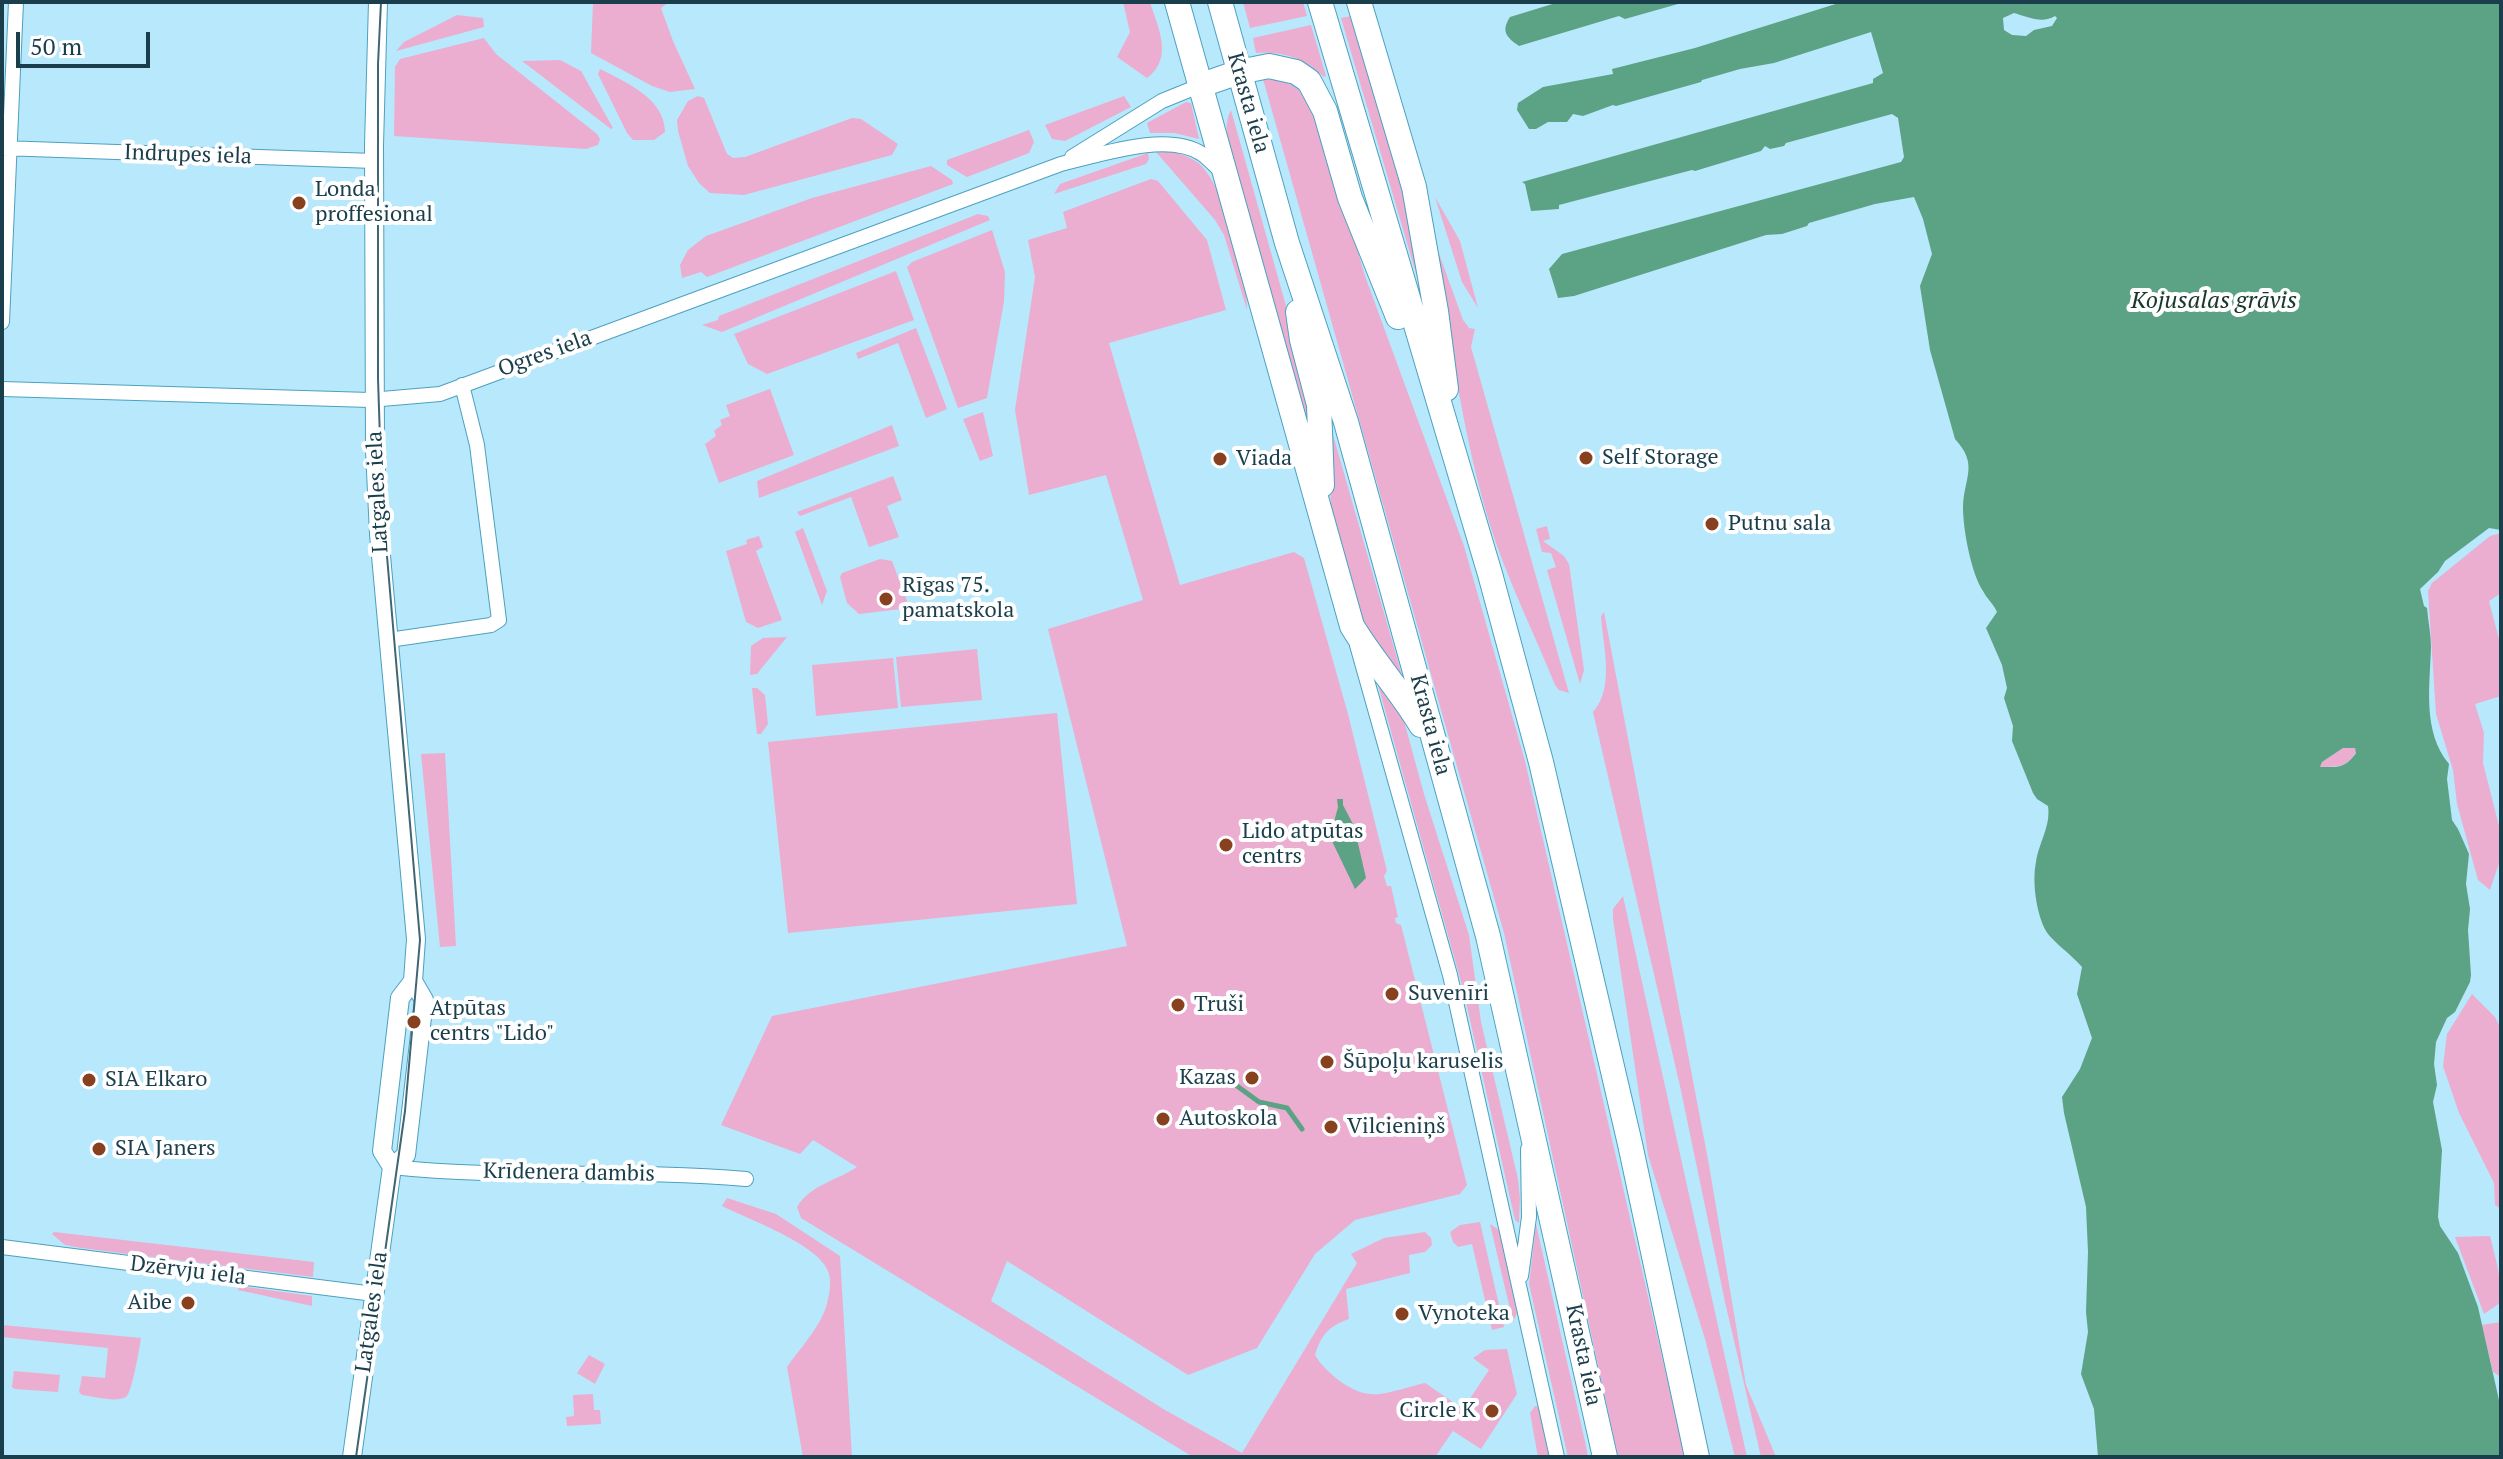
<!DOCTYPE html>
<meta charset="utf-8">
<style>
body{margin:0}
#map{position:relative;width:2503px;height:1459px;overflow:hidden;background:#b8e8fb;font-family:"PT Serif",serif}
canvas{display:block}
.frame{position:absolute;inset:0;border:4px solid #1a3e4b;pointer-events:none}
.scale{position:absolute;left:16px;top:32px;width:134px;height:36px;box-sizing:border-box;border:4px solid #1a3e4b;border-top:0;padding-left:10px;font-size:24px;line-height:28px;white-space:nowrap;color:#1a3e4b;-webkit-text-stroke:6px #fff;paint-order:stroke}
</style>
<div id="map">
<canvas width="2503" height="1459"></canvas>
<div class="frame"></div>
<div class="scale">50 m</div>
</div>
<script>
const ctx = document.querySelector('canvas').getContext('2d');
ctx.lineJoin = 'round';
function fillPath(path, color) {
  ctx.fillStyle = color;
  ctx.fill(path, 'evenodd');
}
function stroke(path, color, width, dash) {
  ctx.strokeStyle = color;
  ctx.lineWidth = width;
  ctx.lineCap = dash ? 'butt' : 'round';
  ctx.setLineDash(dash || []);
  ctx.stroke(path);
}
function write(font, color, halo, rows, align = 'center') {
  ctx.font = font + ' "PT Serif",serif';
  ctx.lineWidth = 8;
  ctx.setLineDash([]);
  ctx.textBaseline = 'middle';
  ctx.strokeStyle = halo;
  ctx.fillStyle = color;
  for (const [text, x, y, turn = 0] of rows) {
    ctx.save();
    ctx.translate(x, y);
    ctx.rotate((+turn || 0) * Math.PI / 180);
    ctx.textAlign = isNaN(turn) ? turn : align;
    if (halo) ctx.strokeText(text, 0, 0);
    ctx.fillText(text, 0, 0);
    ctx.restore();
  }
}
fillPath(new Path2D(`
 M593,2h76l-8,6 12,33 22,48 -25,3 -18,-6 -61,-33z
 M1123,2h27c8,26 24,56 -3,76l-30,-21 13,-25z
 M1243,2h60l4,14 -57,12z
 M457,15l26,3 1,9 -88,24 8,-9z
 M1352,16l54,176 21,119 -86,-293z
 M1311,25l15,51 -2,1c-19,-19 -41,-26 -68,-24l-3,-15z
 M484,38l12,16 101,80 3,5 -2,6 -12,4 -192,-13 1,-69 5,-8z
 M560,60l21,11 32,57 -2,1 -89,-68z
 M600,69c25,13 65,29 65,63l-11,8h-21l-6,-7 -29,-59z
 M1263,79l13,1 16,5 13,10 16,30 44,151 99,270 61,215 160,696h-67l-114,-524z
 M698,96l6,2 23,56 6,4 12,-1 107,-39 9,1 37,25 -6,11 -148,40 -34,-2 -11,-10 -11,-17 -10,-35 -1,-11 11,-19z
 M1124,96l7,11 -66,34 -13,-2 -7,-14z
 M1186,102l5,1 8,36 -25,-6h-24l-3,-10z
 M1231,110l71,253 12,83 -84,-296c-3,-13 -6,-28 1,-40z
 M1029,130l5,12 -5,11 -62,24 -20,-12v-5z
 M1161,150c13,1 25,5 36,12 27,20 52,115 50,148l-23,-75 -9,-15 -59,-68z
 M1148,153l1,6 -3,5 -92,30 6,-10z
 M931,166l21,14 1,4 -246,93 -6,-5 -19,6 -2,-13 8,-15 18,-14 106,-38z
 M1151,179l7,2 49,59 19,70 -117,33 71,242 114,-33 10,6 44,156 39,157 -3,5 3,10h4l7,31 -3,1 1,5 5,2 66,260 -7,9 -105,26 -40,34 -58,94 -69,27 -181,-114 -16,40 174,109 77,43 115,-190 -6,-9 33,-16 41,-6 6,6 1,7 -7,7 -16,3 1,18 -64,16 3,30c-20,7 -28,16 -34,36 9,16 36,38 55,39 13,2 41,-8 55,-11l38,26 26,-39 -16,-12 12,-8 22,-1 10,45 -36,55 -28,-18 -18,26h-242l-392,-239 -4,-11c13,-22 41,-27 60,-40l-44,-27 -13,14 -79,-29 51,-109 355,-70 -79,-317 95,-29 -37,-125 -77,20 -14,-85 20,-133 -7,-37 39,-12 -4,-16z
 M1435,197l25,44 18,67 -16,-26z
 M978,214l10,2 2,4 -268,112 -20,-7 16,-5 1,-4z
 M992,230l13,42 -1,29 -17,97 -29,10 -51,-141 5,-5z
 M1437,248l26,72 6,8 6,1 -4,18 98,346 -10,-3 -4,-5c-19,-47 -42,-94 -59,-142 -32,-94 -44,-195 -60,-292z
 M896,271l18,49 -147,54 -19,-10 -14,-30z
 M916,328l31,81 -21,9 -28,-75 -40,16 -2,-6z
 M770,389l24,66 -75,28 -14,-39 11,-8 -2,-5 8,-6 -2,-5 10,-4 -4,-11z
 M983,412l10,44 -13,5 -17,-42z
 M892,425l7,21 -140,52 -2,-17z
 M1328,427l3,1 72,251 -39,-50 -33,-117z
 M893,476l9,24 -15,6 12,31 -30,10 -18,-50 -51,19 -3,-4z
 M1547,526l3,13 -7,2 21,15 5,8 15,106 -4,14 -33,-114 9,-3 -5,-14 -9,-1 -6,-23z
 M803,528l24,63 -5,14 -27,-73z
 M2501,533v60l-12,8 12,46v49l-26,8 9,29 -1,30 18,71v23l-11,33 -12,-10 -21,-76 -4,-34 -17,-56 -8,-123 4,-8 58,-47z
 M759,536l4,11 -7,4 26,69 -24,8 -12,-6 -20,-71 21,-7 -1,-4z
 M880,559l12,2 15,40 -6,8 -42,5 -12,-11 -7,-26 2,-4z
 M1604,612l105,553 37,220 30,72h-15l-36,-155 -45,-216 -87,-374c22,-25 10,-66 8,-96z
 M787,637l-30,37 -7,1 1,-29 12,-8z
 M977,649l5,51 -81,7 -5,-50z
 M893,658l5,50 -82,8 -4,-51z
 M1378,685l18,14 8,22 20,73 45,141 12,87 37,157 2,20 -1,24 -4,-3 -52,-231z
 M752,688h5l8,7 3,29 -7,10h-4z
 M1057,713l20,191 -289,29 -20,-191z
 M2343,748h12l1,4c-11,18 -19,13 -37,16l3,-6z
 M445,753l11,193 -16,1 -19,-193z
 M1623,896l124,561h-12l-30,-118 -57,-184 -35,-236v-10z
 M2472,994l23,23 6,12v180l-6,-4 -1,-22 -35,-70 -16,-47 4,-32z
 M727,1198l49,16 64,42 12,201h-49l-16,-90c14,-20 37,-44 41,-68 2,-7 3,-19 1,-25 -7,-29 -82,-55 -107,-68z
 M1480,1222l24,105 -12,3 -20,-86 -14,3 -5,-5 -3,-10 10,-7z
 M1490,1224l9,6 18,83 -4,9z
 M1536,1224l50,222 2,11h-20l-39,-173z
 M54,1232l260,30 -1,15 -232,-29 -16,-3 -13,-11z
 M2490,1236c5,22 13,44 10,67l-16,11 -29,-77z
 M239,1286l73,10v10l-74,-16z
 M2501,1322v55l-8,-5 -11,-47z
 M2,1325l139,13c-1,7 -9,55 -15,59 -10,6 -33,-1 -44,-2l-3,-3 3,-16 23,2 3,-30 -106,-11z
 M589,1355l16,9 -10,20 -18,-11z
 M14,1371l46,4 -2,17 -43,-3 -3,-2z
 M593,1394l1,16h6l1,14 -34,2 -1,-9 8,-1 -1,-21z
 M1535,1406l4,1 10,50h-11l-8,-44z`), '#ebaed0');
fillPath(new Path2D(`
 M1559,2h126l-60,17 -6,-3 -100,30c-13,-9 -18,-15 -9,-29z
 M1842,2h659v528l-12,-2 -44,33 -7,11 -18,17 4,17 3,2c1,13 4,26 4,39 -1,38 -9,85 18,117l-2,15 5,41 6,9 11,25 -3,30 4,25 -2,21 3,45 -1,7 -15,30 -8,6 -11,24 -2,22 3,21 -4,17 9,48 -4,67 2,9 18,27 20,54 23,102v48h-403l-4,-48 -13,-35 7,-42 -2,-20 2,-60 -2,-45 -22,-94 -2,-16 18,-28 12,-31 -15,-44 5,-27c-8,-10 -31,-27 -36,-36 -10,-18 -14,-50 -10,-69 3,-20 15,-36 12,-56l-11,-7 -4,-6 -21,-52 1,-15 -9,-28 3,-10 -5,-23 -16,-37 11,-16c-4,-9 -10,-13 -14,-21 -12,-18 -20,-62 -20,-84 1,-30 16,-42 -8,-68l-25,-89 -10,-64 12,-32 -9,-35 -9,-22 -39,7 -66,19 -2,3 -25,8 -16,1 -192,61 -16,2 -9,-29 13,-15 339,-92 3,-5 -6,-39 -6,-4 -106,29 -2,3 -14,3 -5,-3 -4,5 -66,20 -3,-1 -133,35v4l-28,2 -6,-27 -3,-2 351,-99v-4l10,-6 -12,-41 -97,31 -34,6 -38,11 -1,2 -85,24 -3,-1 -30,11 -10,-2 -6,8h-19l-12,7h-7l-12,-19 1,-7 25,-16 70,-13 -1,-5 83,-21zM2014,13c14,4 28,11 41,3l2,2 -5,8 -18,4 -8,6 -14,-1 -8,-5 -1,-12zM2343,748h12l1,5c-11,16 -19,14 -36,14l2,-5z
 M1337,799h6v6l11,21 12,52 -11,11 -25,-52 8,-30z`), '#5ca284');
stroke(new Path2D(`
 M1233,1083l26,19 28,6 15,21`), '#5ca284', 5);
const minor = new Path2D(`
 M2,148l372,13
 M1072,157l90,-56 37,-15
 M2,322l14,-320
 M2,389l368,11 70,-6 621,-230c39,-9 106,-33 141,-10 7,5 13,12 19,17
 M389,640l102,-15 8,-5 -22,-175 -15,-60
 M1357,645l93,330 107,482
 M392,1167c117,13 237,1 354,12
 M2,1247l372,47
 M1521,1276l8,-59 -1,-68`);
const tertiary = new Path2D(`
 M378,2l-4,143 1,305 4,84 37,405 -3,42 -13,17 -18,153 10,16
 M352,1457l40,-290 14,-12 18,-155 -11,-19`);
const trunk = new Path2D(`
 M1177,2l175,624c21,35 48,64 69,99
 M1220,2l67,241 59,179 142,514 117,521
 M1320,2l170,572 51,188 89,382 67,313
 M1359,2l55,185 22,124 10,78
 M1199,86l40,-14 30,-6 27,6 13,9 16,30 25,87 48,119
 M1298,312l4,28 17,65 3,80`);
stroke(minor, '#4ca1bf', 16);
stroke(tertiary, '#4ca1bf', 20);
stroke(trunk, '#4ca1bf', 26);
stroke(minor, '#fff', 14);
stroke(tertiary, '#fff', 18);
stroke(trunk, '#fff', 24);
stroke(new Path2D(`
 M356,1457l49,-346 15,-171 -38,-442 -4,-119v-315l3,-62`), '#3f6674', 2);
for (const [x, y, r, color] of [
 [299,203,8,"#88411e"],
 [1586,458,8,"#88411e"],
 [1220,459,8,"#88411e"],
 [1712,524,8,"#88411e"],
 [886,599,8,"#88411e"],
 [1226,845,8,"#88411e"],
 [1392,994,8,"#88411e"],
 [1178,1005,8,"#88411e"],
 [414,1022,8,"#88411e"],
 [1327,1062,8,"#88411e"],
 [1252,1078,8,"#88411e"],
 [89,1080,8,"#88411e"],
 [1163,1119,8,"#88411e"],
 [1331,1127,8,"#88411e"],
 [99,1149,8,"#88411e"],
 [188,1303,8,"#88411e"],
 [1402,1314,8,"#88411e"],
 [1492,1411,8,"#88411e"]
]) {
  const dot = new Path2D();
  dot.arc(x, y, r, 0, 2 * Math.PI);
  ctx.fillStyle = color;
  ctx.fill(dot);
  stroke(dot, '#fff', 3);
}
write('22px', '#1a3e4b', '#fff', [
 ["Krasta iela",1248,103,74],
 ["Indrupes iela",188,155,2],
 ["Ogres iela",545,354,-20],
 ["Latgales iela",378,492,-93],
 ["Krasta iela",1430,725,75],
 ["Krīdenera dambis",569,1173,1],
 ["Dzērvju iela",188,1271,7],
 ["Latgales iela",372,1312,-82],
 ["Krasta iela",1583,1355,78]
]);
write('22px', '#1a3e4b', '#fff', [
 ["Londa",315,190],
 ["proffesional",315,215],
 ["Self Storage",1602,458],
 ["Viada",1236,459],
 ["Putnu sala",1728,524],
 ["Rīgas 75.",902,586],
 ["pamatskola",902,611],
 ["Lido atpūtas",1242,832],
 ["centrs",1242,857],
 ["Suvenīri",1408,994],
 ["Truši",1194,1005],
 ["Atpūtas",430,1009],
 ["centrs \"Lido\"",430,1034],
 ["Šūpoļu karuselis",1343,1062],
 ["Kazas",1236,1078,"right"],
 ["SIA Elkaro",105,1080],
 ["Autoskola",1179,1119],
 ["Vilcieniņš",1347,1127],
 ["SIA Janers",115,1149],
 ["Aibe",172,1303,"right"],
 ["Vynoteka",1418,1314],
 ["Circle K",1476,1411,"right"]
], 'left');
write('italic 24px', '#18382b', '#fff', [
 ["Kojusalas grāvis",2214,301]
]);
</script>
